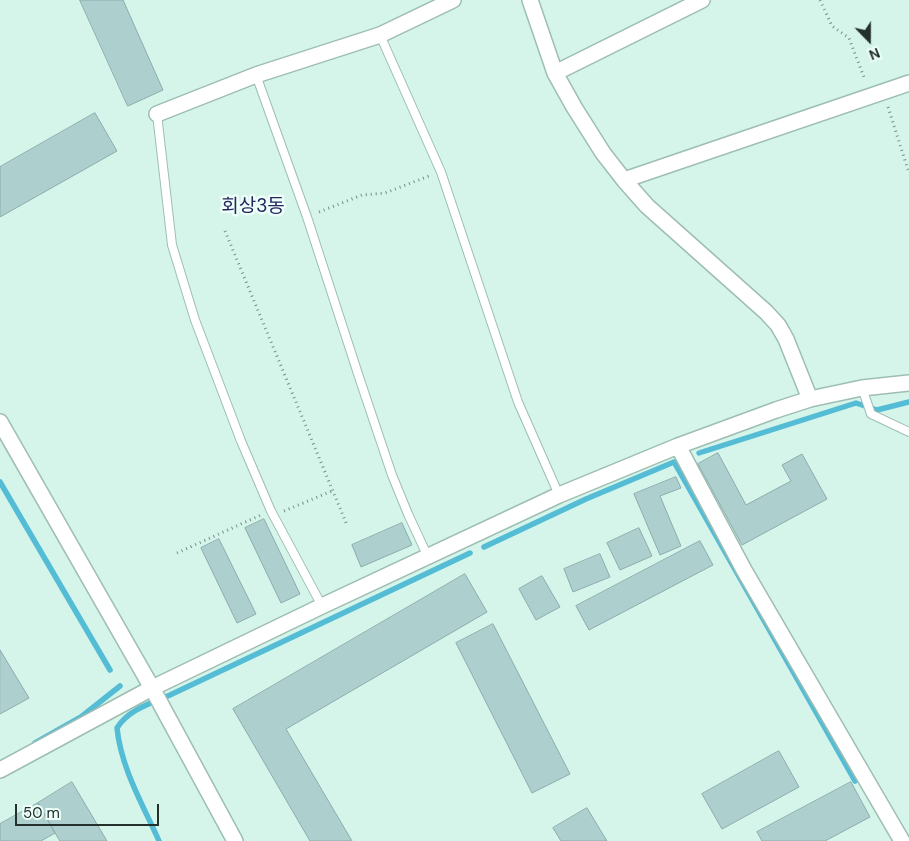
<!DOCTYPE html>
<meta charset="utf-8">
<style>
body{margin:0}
#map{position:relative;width:909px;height:841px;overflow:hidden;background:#d5f5ea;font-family:"DM Sans",sans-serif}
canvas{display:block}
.north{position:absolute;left:844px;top:15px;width:50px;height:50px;-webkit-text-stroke:4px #ecfff8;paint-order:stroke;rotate:158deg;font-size:14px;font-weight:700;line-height:20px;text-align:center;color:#24302c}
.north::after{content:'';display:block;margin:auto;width:18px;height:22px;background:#24302c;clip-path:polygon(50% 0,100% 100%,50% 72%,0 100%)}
.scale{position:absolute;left:15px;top:804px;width:144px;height:22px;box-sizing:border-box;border:2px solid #24302c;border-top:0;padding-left:6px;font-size:15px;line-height:18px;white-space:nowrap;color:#24302c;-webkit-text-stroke:4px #ecfff8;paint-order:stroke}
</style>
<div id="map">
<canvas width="909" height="841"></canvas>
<div class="north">N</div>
<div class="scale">50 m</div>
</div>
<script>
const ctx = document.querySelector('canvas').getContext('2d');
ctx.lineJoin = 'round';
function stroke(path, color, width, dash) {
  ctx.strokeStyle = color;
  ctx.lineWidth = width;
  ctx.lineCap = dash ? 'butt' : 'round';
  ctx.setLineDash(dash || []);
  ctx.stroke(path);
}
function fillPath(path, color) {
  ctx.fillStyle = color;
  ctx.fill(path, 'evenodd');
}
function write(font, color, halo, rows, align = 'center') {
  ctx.font = font + ' "DM Sans","Noto Sans KR",sans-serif';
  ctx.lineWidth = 5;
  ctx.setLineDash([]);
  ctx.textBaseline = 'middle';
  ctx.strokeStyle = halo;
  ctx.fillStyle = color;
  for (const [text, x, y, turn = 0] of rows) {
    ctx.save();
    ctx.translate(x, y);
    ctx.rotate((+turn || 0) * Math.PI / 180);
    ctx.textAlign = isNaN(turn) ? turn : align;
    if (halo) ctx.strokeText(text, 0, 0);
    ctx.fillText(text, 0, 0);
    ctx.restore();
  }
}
stroke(new Path2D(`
 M699,453l157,-50 21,7 32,-8
 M0,482l110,188
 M484,547l102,-48 88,-37 181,319
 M35,743l46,-26 39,-31
 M159,841c-16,-36 -38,-73 -42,-113 11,-18 34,-25 53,-33l300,-142`), '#55bcd5', 5.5);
const building = new Path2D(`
 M80,0h43l40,90 -35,16z
 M95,113l22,38 -117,66v-50z
 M718,453l28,52 45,-24 -9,-16 20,-11 25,45 -85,46 -44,-81z
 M676,477l5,11 -21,8 21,50 -21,9 -26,-61z
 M264,519l36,75 -19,9 -36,-75z
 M402,523l10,22 -51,22 -9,-22z
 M639,528l13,28 -32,14 -13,-27z
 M219,539l37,75 -19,9 -36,-75z
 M700,541l13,24 -124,65 -13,-24z
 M600,554l10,23 -37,15 -9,-23z
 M465,574l22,38 -201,117 66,112h-42l-77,-132z
 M542,576l18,31 -24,13 -17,-31z
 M493,624l77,150 -38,19 -76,-150z
 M0,650l29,48 -29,16z
 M779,751l20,36 -77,42 -20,-35z
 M72,782l35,59h-47l-5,-8 -17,-30z
 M851,782l19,35 -45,24h-63l-5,-9z
 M38,803l17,30 -14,8h-41v-17z
 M587,808l20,33h-46l-8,-13z`);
fillPath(building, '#adcfce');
stroke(building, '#8bacab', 1);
const service = new Path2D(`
 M380,35l61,137 77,230 41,93
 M256,75l51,142 53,163 32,95 16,39 20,43
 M157,114l15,131 23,75 46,121 30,70 51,95
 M862,388l9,26 38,18`);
const minor = new Path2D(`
 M530,0l25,73 19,34 29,46 21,27 23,26 119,106 12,13 8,14 24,60
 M555,73l147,-73
 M157,114l99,-39 124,-40 73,-35
 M624,180l285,-97
 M0,422l152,266 83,153
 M678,446l66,124 158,271
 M0,770l152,-82 170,-82 237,-111 119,-49 98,-36 34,-11 52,-11 47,-5`);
stroke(service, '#9ebdb3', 10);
stroke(minor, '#9ebdb3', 18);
stroke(new Path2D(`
 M820,0l12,26 17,12 16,42
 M888,107l21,66
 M319,212l43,-17 23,-2 44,-17
 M225,231l122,294
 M284,511l48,-20
 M177,553l84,-38`), '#798e87', 3, [1, 4]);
stroke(service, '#fff', 8);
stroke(minor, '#fff', 15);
write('19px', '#27245e', '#ecfff8', [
 ["회상3동",253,207]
]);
</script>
